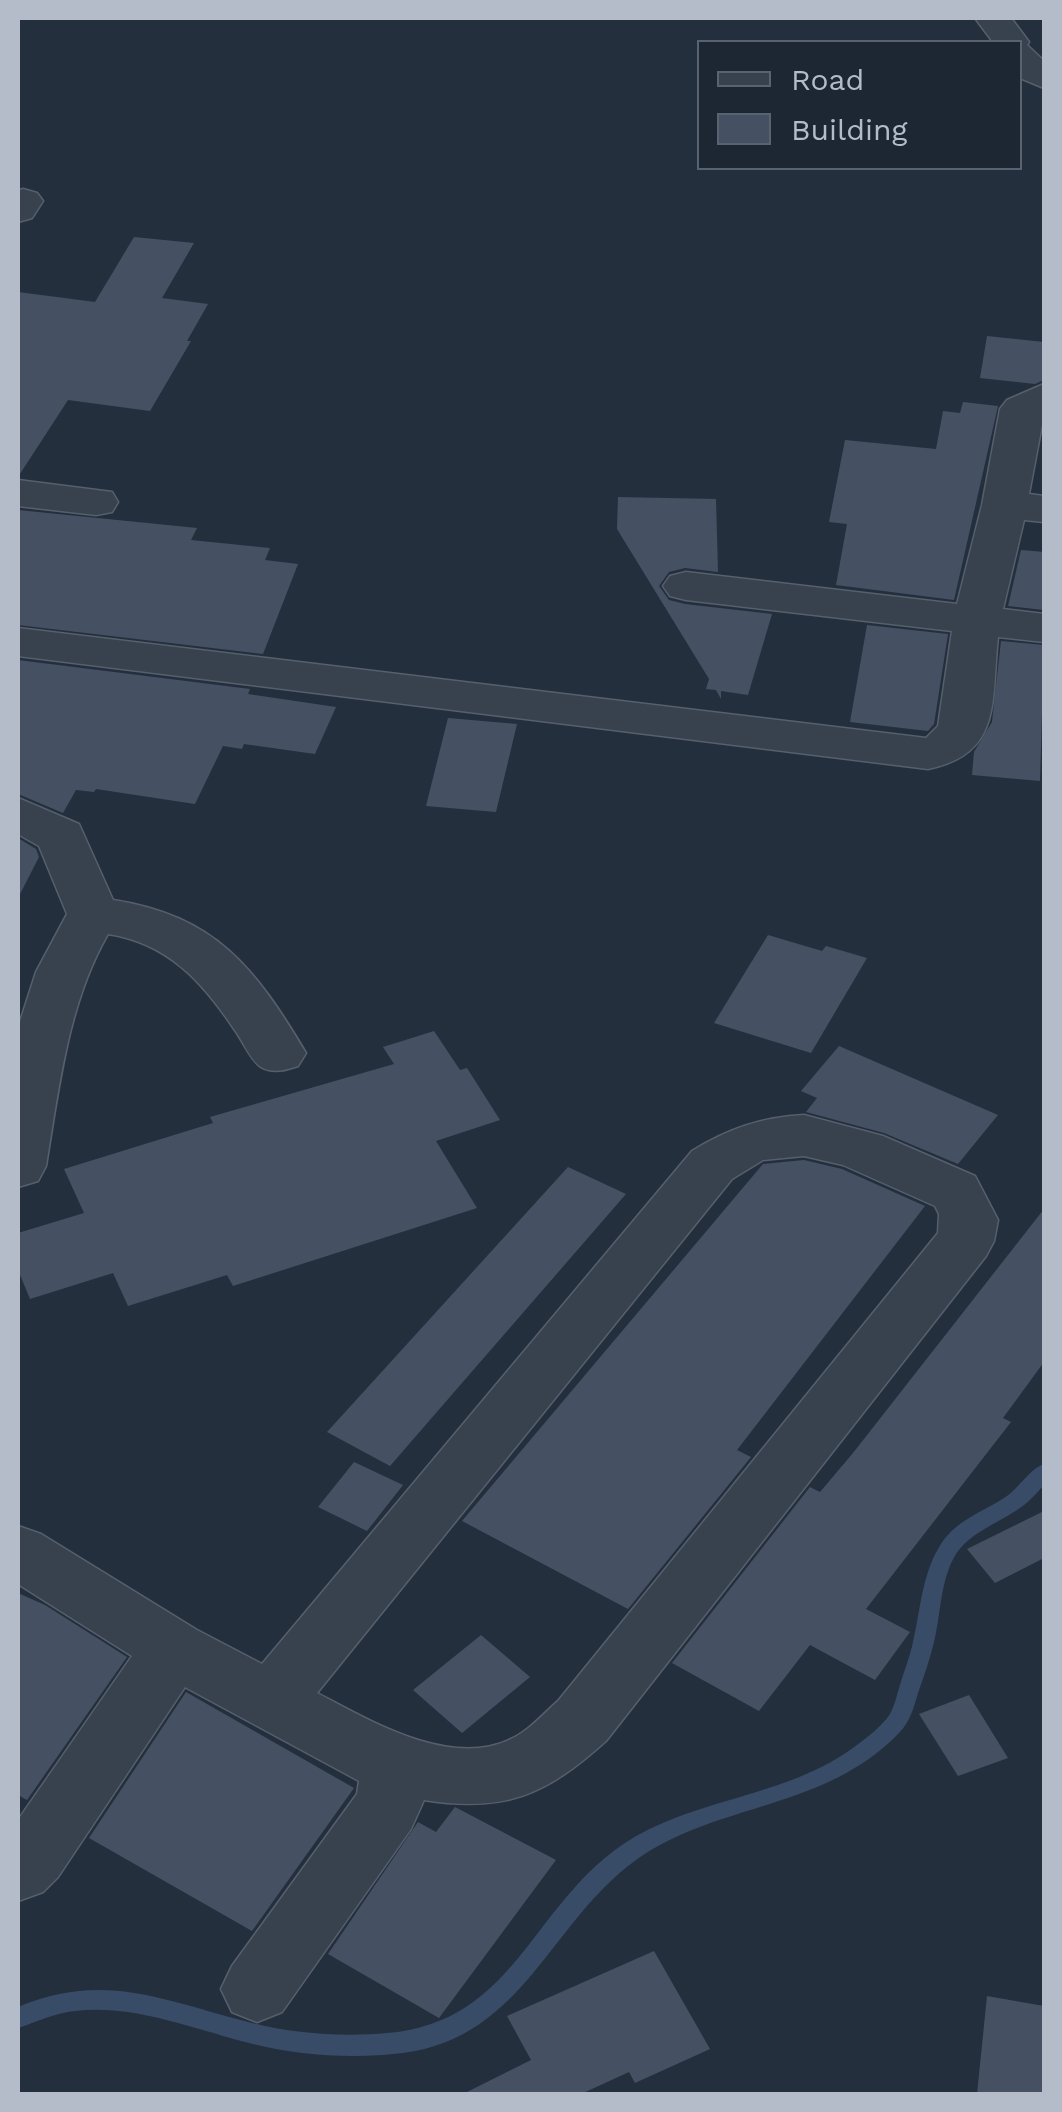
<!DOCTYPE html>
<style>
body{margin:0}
#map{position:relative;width:1062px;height:2112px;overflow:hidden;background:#242f3e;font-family:"Work Sans",sans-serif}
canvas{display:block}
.frame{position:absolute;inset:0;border:20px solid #b4bcc9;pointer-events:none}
.legend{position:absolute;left:697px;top:40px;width:325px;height:130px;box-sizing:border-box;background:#1d2633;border:2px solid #59626f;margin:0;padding:12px 18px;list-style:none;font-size:30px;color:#b4bcc9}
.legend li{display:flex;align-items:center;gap:20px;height:50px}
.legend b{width:50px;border:2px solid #59626f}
</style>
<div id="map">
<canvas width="1062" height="2112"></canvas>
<div class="frame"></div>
<ul class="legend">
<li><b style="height:12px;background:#38414e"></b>Road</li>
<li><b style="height:28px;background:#455162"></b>Building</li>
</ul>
</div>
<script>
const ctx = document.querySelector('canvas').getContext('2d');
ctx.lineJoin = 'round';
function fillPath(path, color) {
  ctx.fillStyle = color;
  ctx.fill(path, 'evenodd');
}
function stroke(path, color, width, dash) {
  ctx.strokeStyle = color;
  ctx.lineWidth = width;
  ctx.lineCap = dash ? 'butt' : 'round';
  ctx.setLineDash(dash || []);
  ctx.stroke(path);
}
fillPath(new Path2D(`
 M1044,1464v21c-8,9 -16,18 -27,25 -21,14 -47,23 -61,44 -16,26 -15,60 -22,88 -4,17 -10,34 -16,51 -4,14 -8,29 -19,40 -74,77 -181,69 -263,127 -87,63 -112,177 -233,193 -49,6 -102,3 -150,-9 -58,-14 -117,-40 -178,-33 -21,2 -38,11 -57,17v-21c87,-37 149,-5 234,16 44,11 91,14 136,10 126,-11 143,-126 234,-188 71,-48 166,-47 235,-100 11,-8 26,-20 33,-31 5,-9 7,-20 10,-29 4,-14 10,-28 13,-43 8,-34 9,-71 30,-101 15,-21 41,-30 61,-43 15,-9 24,-28 40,-34z`), '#394c67');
fillPath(new Path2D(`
 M134,237l60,6 -32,55 46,6 -21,37h4l-41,70 -82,-11 -50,77v-185l77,10z
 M987,336l57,6v38l-9,4 -55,-6z
 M963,402l35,4 -44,194 -118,-15 11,-61 -18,-2 16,-82 91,9 7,-38 17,2z
 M618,497l98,2 2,73 -33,-4 -16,4 -10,14 10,14 16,4 87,10 -24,81 -27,-4v8l-5,-9 -10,-1 3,-10 -92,-150z
 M18,510l179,18 -6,12 79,8 -5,12 33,4 -35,90 -245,-29z
 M1021,550l23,2v58l-36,-4z
 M867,625l81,9 -14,90 -6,7 -78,-9z
 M1001,641l43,4 -4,136 -68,-6 2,-23 18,-30z
 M18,660l232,29 -2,5 88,13 -21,47 -71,-10 -2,5 -19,-3 -28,58 -99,-15 -2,3 -18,-2 -13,23 -45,-19z
 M448,718l69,6 -21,88 -70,-6z
 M18,838l18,11 3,8 -21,41z
 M768,935l54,16 4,-5 41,12 -56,95 -97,-30z
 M434,1031l26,39 7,-2 33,52 -64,21 41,67 -244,78 -6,-11 -99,31 -15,-33 -83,26 -12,-29v-37l66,-20 -20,-44 149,-46 -3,-6 184,-53 -11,-17z
 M839,1046l159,69 -40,49 -74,-31 -78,-21 11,-14 -16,-7z
 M804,1160l38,9 83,37 -188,244 14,7 -123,152 -166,-88 301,-357z
 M568,1167l58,27 -236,272 -63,-34z
 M1044,1209v153l-41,56 8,4 -145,187 44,23 -35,48 -65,-35 -51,66 -87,-48 138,-176 10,5 33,-39z
 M354,1462l49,23 -36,46 -49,-24z
 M1044,1511v47l-49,25 -28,-34z
 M18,1593l27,12 82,52 -100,143 -9,-5z
 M481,1635l49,42 -68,56 -49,-43z
 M186,1692l168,96 -102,143 -163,-93z
 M969,1695l39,63 -50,18 -39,-62z
 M455,1807l101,53 -117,158 -111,-64 90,-132 18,10z
 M654,1951l56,98 -75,34 -6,-11 -48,22h-118l68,-34 -24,-44z
 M987,1996l57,10v88h-67z`), '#455162');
const minor = new Path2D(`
 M975,18h36l18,24 -2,3 17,16v27l-24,-10v-36h-27z
 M23,189l14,4 6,8 -11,17 -14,4v-31z
 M1044,384v30l-15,80 15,2v26l-20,-2 -21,89 41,5v28l-46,-5c-7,63 5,117 -70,132l-910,-113v-28l908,110 12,-12 14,-95 -266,-31 -16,-4 -7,-10 7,-10 16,-4 271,32 25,-99 18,-96 7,-9z
 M18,480l94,12 6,10 -6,10 -16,3 -78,-9z
 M18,798l61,26 34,76c103,16 142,68 193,153l-8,13c-12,4 -25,8 -37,1 -11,-7 -19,-28 -27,-38 -32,-48 -67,-86 -126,-95 -40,69 -49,154 -62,232l-8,15 -20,6v-159l18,-56 31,-58 -28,-68 -21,-12z
 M804,1115l79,21 92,40 23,44 -4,21 -8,15 -380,485c-60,54 -101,72 -182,59l-13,29 -129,183 -25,10 -25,-10 -11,-23 11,-23 125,-172 2,-13 -174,-94 -127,190 -15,15 -25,9v-81l114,-164 -114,-72v-58l23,8 156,96 65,34 430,-513c36,-22 70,-34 112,-36zM804,1156l39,9 92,41 4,8 -1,19 -380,468c-15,13 -30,31 -49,39 -61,28 -140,-20 -192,-47l415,-514 31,-19z`);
stroke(minor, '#565f6c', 3);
fillPath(minor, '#38414e');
</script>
